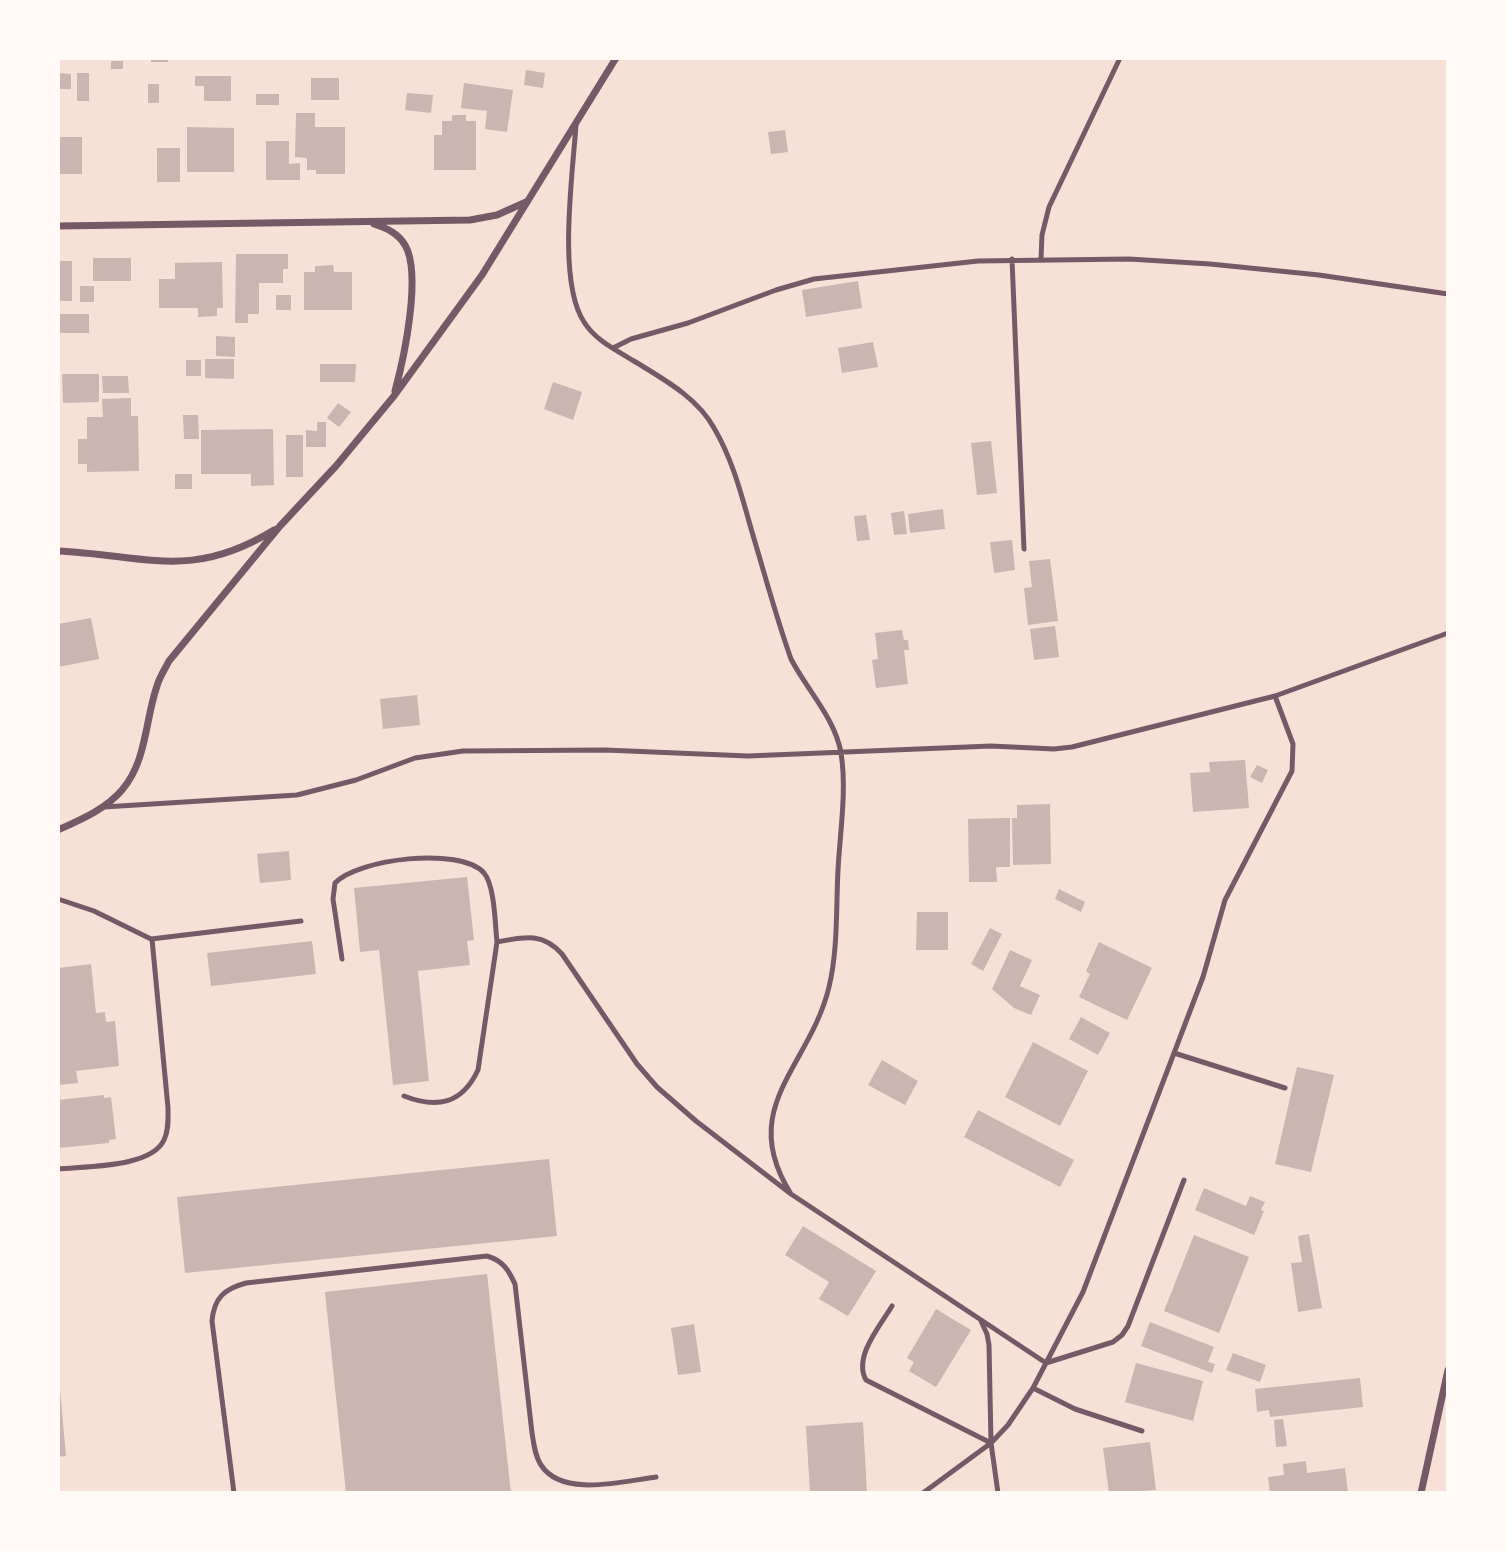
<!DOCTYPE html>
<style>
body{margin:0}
#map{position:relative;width:1506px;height:1551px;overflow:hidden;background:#f7e1d7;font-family:Montserrat,sans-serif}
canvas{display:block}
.frame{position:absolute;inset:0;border:60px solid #fffaf5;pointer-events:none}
</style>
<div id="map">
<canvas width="1506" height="1551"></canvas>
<div class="frame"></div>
</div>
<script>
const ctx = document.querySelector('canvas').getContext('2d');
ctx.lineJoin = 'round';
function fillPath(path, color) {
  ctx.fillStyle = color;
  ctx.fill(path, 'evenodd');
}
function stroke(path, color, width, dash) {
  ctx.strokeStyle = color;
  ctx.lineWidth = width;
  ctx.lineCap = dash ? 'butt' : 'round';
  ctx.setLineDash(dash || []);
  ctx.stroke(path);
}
fillPath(new Path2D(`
 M151,58h17v4h-17z
 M111,61h12v8h-12z
 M526,70l19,3 -2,15 -19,-3z
 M58,73l13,1v15h-13z
 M77,73h12v28h-12z
 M195,76h36v25h-27v-15h-9z
 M311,78h28v22h-28z
 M464,83l49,7 -6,42 -22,-3 2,-18 -26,-3z
 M148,84h11v19h-11z
 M407,93l26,2 -2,18 -26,-3z
 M256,94h23v11h-23z
 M296,113h19v14h30v47h-29v-4h-9v-12l-12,-1z
 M452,115h14v6h10v49h-42v-35h8v-14h10z
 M187,127l47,1v44h-47z
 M785,130l3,22 -17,2 -3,-22z
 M58,137h24v37h-24z
 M266,141h23v23l11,-1v17h-34z
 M157,148h23v34h-23z
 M236,254h52v15h-5v14h-24v31h-11v9h-13z
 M93,258h38v23h-38z
 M58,261h14v40h-14z
 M222,262l1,46h-6v8l-19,1v-9h-39v-29h16v-16z
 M333,265l1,7h18v38h-48v-38h11v-6z
 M858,281l4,27 -56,9 -4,-27z
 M80,286h14v16h-14z
 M276,295h15v15h-15z
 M58,314h31v19h-31z
 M216,336l19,1v20l-19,-1z
 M873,342l5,25 -36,6 -4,-25z
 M205,359h29v20l-29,-1z
 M186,360h15v16h-15z
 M320,364h36l-1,18h-35z
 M62,374h37v28l-36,1z
 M102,376h26l1,17h-26z
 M553,382l29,10 -9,28 -29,-11z
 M131,398v18h7l1,55 -52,1v-8h-9v-25h9v-22h16l-1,-18z
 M338,403l13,9 -12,15 -12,-9z
 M183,415h15l1,24h-15z
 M317,422h9v25h-20v-17l11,1z
 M273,429l1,56 -23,1v-12h-50v-44z
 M286,435h17v42h-17z
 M991,441l6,52 -20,2 -6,-52z
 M175,474h17v15h-17z
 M943,509l2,20 -35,4 -2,-19z
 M904,511l3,23 -13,1 -3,-22z
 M866,515l4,25 -13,1 -3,-25z
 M1012,540l3,30 -21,3 -4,-31z
 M1050,559l8,62 -30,4 -4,-37 8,-1 -3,-26z
 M91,618l8,41 -41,8v-43z
 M1055,626l4,31 -25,3 -4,-31z
 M902,630l2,10h4l1,10h-5l4,34 -32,4 -4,-28 6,-1 -3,-26z
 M417,695l3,30 -37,4 -3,-30z
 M1245,760l4,48 -56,4 -3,-39 20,-1 -1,-10z
 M1257,765l11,5 -6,13 -12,-6z
 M1050,804l1,60 -38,1 -1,-47h5v-13z
 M1010,818v49h-14l1,15h-28l-1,-63z
 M289,851l2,29 -31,3 -3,-29z
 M467,877l7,63 -7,1 3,24 -52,6 11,110 -36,4 -14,-135 -19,2 -6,-64z
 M1059,889l26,13 -4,10 -26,-13z
 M917,912h31v38h-32z
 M990,928l12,6 -19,37 -12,-7z
 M312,941l4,33 -105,12 -4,-33z
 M1099,942l53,26 -25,52 -48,-23 11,-23 -4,-3z
 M1010,950l22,10 -12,26 20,9 -9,20 -17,-7 -22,-19z
 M91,964l5,49 9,-1 1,10 9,-1 4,45 -43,5 2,12 -20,2v-117z
 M1081,1017l29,16 -12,22 -29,-16z
 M1033,1042l55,29 -28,55 -55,-29z
 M882,1060l36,21 -13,24 -37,-20z
 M1297,1067l37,8 -23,97 -36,-8z
 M104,1095v3l7,-1 5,42 -7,1v3l-51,5v-48z
 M978,1110l96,50 -14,27 -96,-50z
 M549,1159l8,77 -372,37 -8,-76z
 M1204,1188l42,18 4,-10 15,6 -4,8 3,1 -10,24 -59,-25z
 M803,1226l73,45 -28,45 -29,-17 10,-17 -44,-27z
 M1309,1234l13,74 -24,4 -7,-49 11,-1 -4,-26z
 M1194,1235l55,22 -30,76 -55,-22z
 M487,1274l24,219h-165l-21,-201z
 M936,1309l35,21 -35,57 -27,-16 5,-9 -7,-4z
 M1150,1322l64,25 -6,15 7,2 -3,9 -71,-27z
 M694,1324l7,48 -23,3 -7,-47z
 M1233,1353l33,12 -6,17 -34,-12z
 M1136,1363l67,18 -10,40 -68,-19z
 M1360,1378l3,29 -93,10 -1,-7 -12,2 -2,-23z
 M58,1389h2l6,67 -8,1z
 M1283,1419l4,27 -11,1 -2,-27z
 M863,1422l4,71h-57l-4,-67z
 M1150,1442l6,48 -47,3 -6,-45z
 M1306,1461l1,12 38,-5 3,25h-78l-2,-16 16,-2 -1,-11z`), '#ccb4b1');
stroke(new Path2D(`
 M576,124c-3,49 -19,157 8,198 11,18 32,28 50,39 29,18 63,36 80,67 19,32 28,69 38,104 13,43 24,85 39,127 16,31 44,59 50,94 6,37 -1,79 -3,117 -2,38 0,80 -9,117 -19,80 -93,120 -38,207
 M1012,259l12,290
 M1041,259l1,-24 7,-28 71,-149
 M613,348l18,-9 57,-16 88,-33 38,-11 164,-18 151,-2 81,5 109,11 129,19
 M104,807l193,-12 59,-15 59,-22 48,-7 142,-1 143,6 243,-10 63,3 18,-2 203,-51 173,-63
 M58,899l36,12 57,28 150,-18
 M342,959l-9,-60 2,-16c22,-24 125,-37 149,-10 11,13 11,52 13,69
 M1174,1053l111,35
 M404,1096c33,13 58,8 74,-26l19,-128c27,-5 45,-10 65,12l75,110 20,23 39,34 95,73 255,169 67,-21 9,-7 6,-9 56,-146
 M58,1169c27,-3 93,-1 106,-29 5,-10 4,-22 4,-32l-16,-169
 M892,1306c-12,20 -39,51 -26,74l125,63
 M981,1321l6,13 2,11 2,98 7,50
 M1033,1388l42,21 67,22
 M234,1493l-22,-172c2,-23 12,-32 34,-38l241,-27c16,5 21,13 28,28l17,149c2,12 3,23 9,32 21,33 83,16 115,12
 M923,1493l68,-50 17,-18 25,-37 50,-96 120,-315 22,-77 67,-129 1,-27 -18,-48`), '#755966', 5);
stroke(new Path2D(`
 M374,224c12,4 24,9 31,21 17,29 -1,113 -10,146
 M58,226l412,-6 27,-5 29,-13
 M58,551c87,4 133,30 216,-21
 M58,830c22,-10 48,-21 64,-40 25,-29 23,-70 35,-104 2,-8 8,-17 12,-25l111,-135 56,-60 58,-70 88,-121 134,-217
 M1421,1493l27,-123`), '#755966', 7);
</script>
